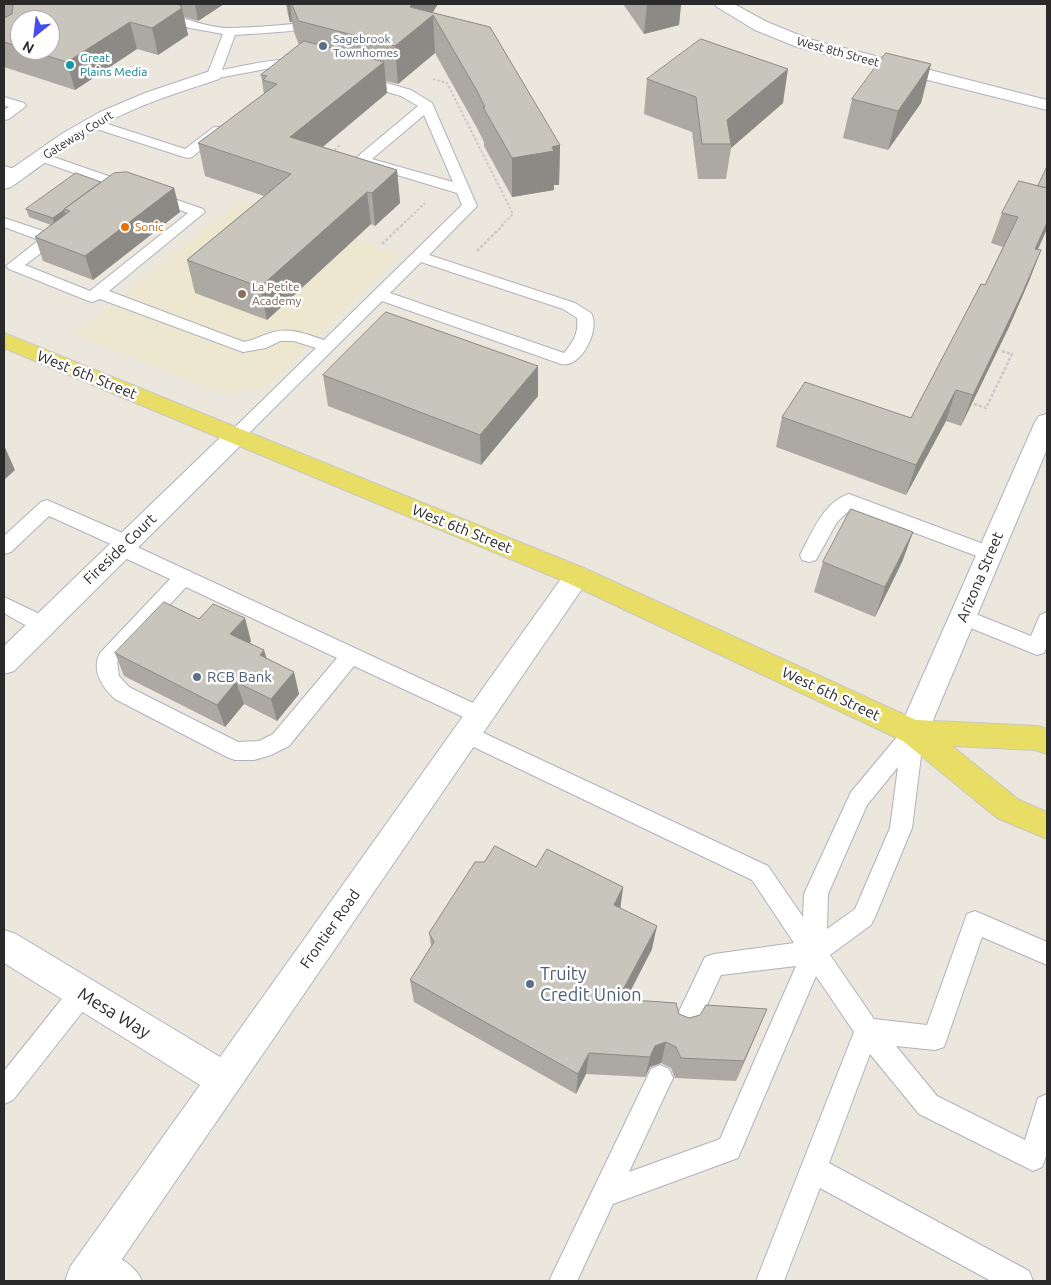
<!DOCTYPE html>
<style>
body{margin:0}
#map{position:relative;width:1051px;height:1285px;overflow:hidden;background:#ebe7dd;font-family:Ubuntu,sans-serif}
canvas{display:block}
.frame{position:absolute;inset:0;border:5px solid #2a2a2a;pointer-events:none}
.north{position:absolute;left:10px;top:10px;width:50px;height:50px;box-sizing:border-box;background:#fff;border:1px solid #aaa;border-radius:50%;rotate:209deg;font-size:14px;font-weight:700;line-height:20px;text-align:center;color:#2a2a2a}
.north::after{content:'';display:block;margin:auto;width:18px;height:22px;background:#474def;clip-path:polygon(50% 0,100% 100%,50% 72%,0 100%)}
</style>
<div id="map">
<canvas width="1051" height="1285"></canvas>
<div class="frame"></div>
<div class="north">N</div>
</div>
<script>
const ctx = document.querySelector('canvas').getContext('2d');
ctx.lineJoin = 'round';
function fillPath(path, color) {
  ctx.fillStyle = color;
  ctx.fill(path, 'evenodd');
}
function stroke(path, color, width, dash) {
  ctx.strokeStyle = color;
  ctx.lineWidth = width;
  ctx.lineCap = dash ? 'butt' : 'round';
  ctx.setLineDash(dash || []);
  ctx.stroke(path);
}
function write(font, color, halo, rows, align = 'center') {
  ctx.font = font + ' Ubuntu,sans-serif';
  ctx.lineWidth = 5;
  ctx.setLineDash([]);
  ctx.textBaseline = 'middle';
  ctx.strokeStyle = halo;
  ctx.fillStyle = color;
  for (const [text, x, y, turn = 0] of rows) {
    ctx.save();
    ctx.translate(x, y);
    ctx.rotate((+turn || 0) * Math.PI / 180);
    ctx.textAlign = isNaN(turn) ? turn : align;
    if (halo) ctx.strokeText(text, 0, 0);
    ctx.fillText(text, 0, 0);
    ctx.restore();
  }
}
fillPath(new Path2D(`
 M240,201l161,54 -129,126 -17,9 -34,3 -147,-59z`), '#ece7ce');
const lane = new Path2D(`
 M116,4c39,-3 78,25 116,24 36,-1 76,-4 111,-13 14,-4 12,-12 31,-11 -23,28 -104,28 -139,31l-13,35c16,-3 76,-18 86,-6l-6,4h-31l-58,11 -6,-4 16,-41 -33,-6 -72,-21z
 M362,76l49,14 21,13 45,103 -48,49 146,48 16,10c10,16 -10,56 -30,51l-179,-63 -140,139 -6,2 -6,-2 -3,-4 3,-4 86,-84 -22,-7h-14l-14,7 -23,4 -143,-53 -8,3 -6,-2 -77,-31 -3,-3 33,-26 -35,-13v-9l45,15 6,-4h10l2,3 -2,3 -40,30 65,26 98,-78 -151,-53 -2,-3 2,-3 5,-1 161,56 2,3 -96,79 135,51c11,-2 20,-8 30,-10 17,-5 34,3 50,8l138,-135 -5,-12 -100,-30 -2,-3 2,-3 61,-51 -17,-10 -44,-13 -1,-3 1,-3zM424,115l29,67 -81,-23zM421,262l142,47 14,9c2,15 -4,24 -13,35l-174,-60z
 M4,97l20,6 2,3 -17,13 -5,1v-10l5,-3 -5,-2z
 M92,119l93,30 29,-22h10l2,3 -34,27 -5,1 -100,-32 -2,-3 2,-3z
 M4,166l18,5 2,3 -7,4 -13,-4z
 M849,494l148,55 2,5 -2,5 -7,2 -139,-52 -14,13 -21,38 -7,2 -7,-2 -2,-5c12,-22 23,-53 49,-61z
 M47,500l87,38 2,5 -1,3 351,163 3,6 -3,6 -7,3 -7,-3 -118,-55 -65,80 -18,9 -17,5h-19l-8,-3 -112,-58c-13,-12 -24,-29 -15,-46l70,-74 -56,-26 -2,-5 1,-3 -64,-29 -38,36 -7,2v-18l37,-34zM186,587l151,71 -64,76 -14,7 -21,1 -109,-55 -10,-11 -2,-14z
 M4,597l46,22 3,5 -3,5c-15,5 -33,-9 -46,-16z
 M963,609l68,27 9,-21 7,-3v34l-3,7 -7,2 -81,-33 -3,-5 3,-5z
 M913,723l7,3 4,6 -12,96 -37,89 -4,8 -41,30 44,64 53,6 40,-111 8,-3 72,31v23l-65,-28 -38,110 -9,3 -39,-4 41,50 88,44 13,-42 9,-4v60l-5,13 -9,4 -114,-57 -49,-60 -41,109 200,108 4,10h-42l-171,-93 -36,93h-28l98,-249 -38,-56 -78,182 -125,46 -36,77h-28l102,-212 9,-4 9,4 4,9 -44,94 91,-33 76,-173 -75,9 -28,60 -9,3 -9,-3 -3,-9 33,-69 9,-3 80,-11 -42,-63 -293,-140 -4,-6 4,-6 7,-3 7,3 295,138 35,51 1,-23 47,-102 55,-66zM898,767l-8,61 -35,81 -28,20 1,-35 39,-89z
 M82,981l9,4 3,8 -3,8 -78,99 -9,4v-33l69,-86z
 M98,1247c16,7 38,18 44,34 -24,0 -47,4 -58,-20l4,-10z`);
const street = new Path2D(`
 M213,70l6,1 3,4 -3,4c-41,14 -83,26 -120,48 -31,17 -59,40 -88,60l-7,2v-15l59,-41 37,-21 45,-19z
 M1047,414v35l-119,283 -5,9 -10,3 -10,-3 -5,-9 137,-310 4,-6z
 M236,428l8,2 4,6 -4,6 -230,229 -10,3v-28l224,-216z
 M577,566l9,3 4,7 -4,7 -479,698h-42l5,-14 130,-182 -196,-122v-33l12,4 204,123 348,-488z`);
const secondary = new Path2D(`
 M715,4h19l33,18 42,17 238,61v10l-250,-63 -42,-17 -38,-23z`);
const primary = new Path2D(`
 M4,333l582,236 330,151 122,6 9,3v25l-12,-4 -83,-4 67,54 28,12v27l-50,-21 -94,-77 -335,-158 -564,-235z`);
stroke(lane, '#b0b1bd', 2);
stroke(street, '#b0b1bd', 2);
stroke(secondary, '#b0b1bd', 2);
stroke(primary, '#c8c8c8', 2);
stroke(new Path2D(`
 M433,79l14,4 66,131 -12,12
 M331,153l10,-9
 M401,226l24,-23`), '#c8c8c8', 2, [2.5, 2]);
stroke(new Path2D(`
 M382,244l20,-19
 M477,251l26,-26
 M974,404l12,4 26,-54 -11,-3`), '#c8c8c8', 2.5, [3, 2]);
fillPath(lane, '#fff');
fillPath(street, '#fff');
fillPath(secondary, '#fff');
fillPath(primary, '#e8dd65');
fillPath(new Path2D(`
 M4,4h220l-26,17 -14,-4 4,18 -30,20 -21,-6 -62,41 -71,-23zM20,20l30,30h-30z
 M286,4h152l-5,8 127,133 -1,40h-5v5l-42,7 -28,-51v-4l-7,-14 -42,-75 -37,31 -12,-3 1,12 -64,54 74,23 3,33 -25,23 -4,-2 -104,96 -72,-27 -8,-33 77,-64 -59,-20 -7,-33 66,-49 -3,-19 38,-30 -5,-13 -2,-10h-2l-2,-7z
 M623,4h58l-2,21 -35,9z
 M931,64l-10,39 -33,47 -45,-12 9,-39z
 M647,79l136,24 -52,45 -5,31h-28l-6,-47 -48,-18z
 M1047,167v62l-9,21h3l-12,31 -20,46 -48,99 -15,-5 -40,74 -130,-48 6,-30 129,1 74,-133 18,-38 -12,-4 11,-30 36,-27z
 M101,182l73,6 6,24 -87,68 -50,-19 -8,-24 16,-12 -22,-8 -3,-8z
 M323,375l215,21 -57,69 -153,-59z
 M913,532l-11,30 -27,55 -61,-25 9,-30z
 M199,619l52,22 -1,2 17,15 32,36 -22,27 -33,-17 -19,23 -101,-51 -9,-23z
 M536,867l87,20 -3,21 32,41 -26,50 53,15 10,4 69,12 -22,51 -61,-3 -4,-10 -10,-5 -11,4 -5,10 -59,-3 -10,20 -162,-92 -4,-22 21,-34 -2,-13z`), '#aba9a2');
fillPath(new Path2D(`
 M179,4h2l7,31 -30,20 -6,-27z
 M195,4h29l-26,17z
 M287,4h3l2,18h-2z
 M412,4h26l-9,14 4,-3 2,38 -37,31 -3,-38z
 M647,4h34l-2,21 -35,9z
 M130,22l7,27 -62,41 -8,-28z
 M384,62l3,31 -91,76 -6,-32z
 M931,64l-10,39 -33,47 10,-39z
 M788,69l-5,34 -52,45v-4l-4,-24z
 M560,145l-1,40h-5v5l-42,7v-39l40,-11z
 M397,170l3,33 -25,23 -3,-33z
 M174,188l6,24 -87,68 -8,-24z
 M367,192l4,32 -104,96 -7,-33z
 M64,210l3,8 -12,9 -2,-9z
 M1047,223v6l-24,50 12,-30z
 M1041,250l-12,31 -20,46 -48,99 12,-31z
 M538,366v30l-57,69 -1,-30z
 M956,390l-10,31 -40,74 10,-30z
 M4,445l11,25 -11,10z
 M913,532l-11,30 -27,55 10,-30z
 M245,618l6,23 -14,15 -7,-22z
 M264,650l7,22 -11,-17z
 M294,672l5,22 -22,27 -6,-22z
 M236,682l8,22 -19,23 -8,-22z
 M623,887l-3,24 -6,-6z
 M657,926l-5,23 -37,72 3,-22z
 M767,1009l-9,21 -22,51 8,-20z
 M666,1042l-5,21 -11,4 -5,10 5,-20 5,-11z
 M589,1053l-3,21 -10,20 2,-20z`), '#8b8a84');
const building = new Path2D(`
 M11,4h168l3,4 -30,20 -22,-6 -63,40 -39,-12h22v-30h-30v27l-16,-5v-24l8,-4 1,-9z
 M292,4h120l-2,3 80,20 70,118 -8,2 2,4 -42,7 -29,-51h2l-9,-18 -43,-74 -38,31 -96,-25z
 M701,39l87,30 -61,51 4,24h-29l-6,-47 -49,-18z
 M304,41l80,21 -94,75 107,33 -25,23 -5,-1 -107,95 -73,-27 104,-86 -93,-31 79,-59 -14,-4 4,-4 -6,-1z
 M886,53l45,11 -33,47 -46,-12z
 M1047,167v21l-9,-2z
 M127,172l47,16 -89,68 -50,-19 35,-26 -6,-2 50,-36z
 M76,173l25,9 -37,27v1l-11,8 -27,-9z
 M1019,181l28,7v35l-12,26 6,1 -20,46 -48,99 -17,-5 -40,75 -134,-48 23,-35 106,36 70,-134 4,1 33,-68 -16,-4z
 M386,312l152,54 -58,69 -157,-60z
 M851,509l62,23 -28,55 -62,-25z
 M164,602l35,17 14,-15 32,14 -15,16 34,16 -4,5 34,17 -23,27 -35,-17 -19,23 -102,-52z
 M495,846l41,21 11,-18 76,38 -9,18 43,21 -39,73 58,4 3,11 10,4 11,-3 6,-10 61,4 -23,52 -63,-3 -5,-11 -10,-5 -11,4 -5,11 -61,-4 -11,21 -168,-94 24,-38 -5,-9 46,-71h9z`);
fillPath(building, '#c7c5bc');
stroke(building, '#8b8a84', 1);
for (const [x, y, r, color] of [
 [323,46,5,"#5c6f8a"],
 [70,65,5,"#0f9aa8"],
 [125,227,5,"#e8710a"],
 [242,294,5,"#8d6e63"],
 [197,677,5,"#5c6f8a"],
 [530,984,5,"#5c6f8a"]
]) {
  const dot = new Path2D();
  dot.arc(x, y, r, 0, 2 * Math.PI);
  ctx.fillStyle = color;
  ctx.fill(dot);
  stroke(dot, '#fff', 2);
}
write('12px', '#4e5e75', '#fff', [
 ["Sagebrook",333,39],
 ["Townhomes",333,53]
], 'left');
write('12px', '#2a2a2a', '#fff', [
 ["West 8th Street",838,52,15],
 ["Gateway Court",78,135,-32]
]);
write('12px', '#0d838f', '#fff', [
 ["Great",80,58],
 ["Plains Media",80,72]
], 'left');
write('12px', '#c56008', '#fff', [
 ["Sonic",135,227]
], 'left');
write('12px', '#785e54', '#fff', [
 ["La Petite",252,287],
 ["Academy",252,301]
], 'left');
write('15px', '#2a2a2a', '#fff', [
 ["West 6th Street",87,375,22],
 ["West 6th Street",462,529,22],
 ["Fireside Court",120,549,-44],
 ["Arizona Street",980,577,-67],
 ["West 6th Street",831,694,25],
 ["Frontier Road",330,929,-55]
]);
write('15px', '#4e5e75', '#fff', [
 ["RCB Bank",207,677]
], 'left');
write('18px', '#4e5e75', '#fff', [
 ["Truity",540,974],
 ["Credit Union",540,995]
], 'left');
write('18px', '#2a2a2a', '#fff', [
 ["Mesa Way",114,1013,31]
]);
</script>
